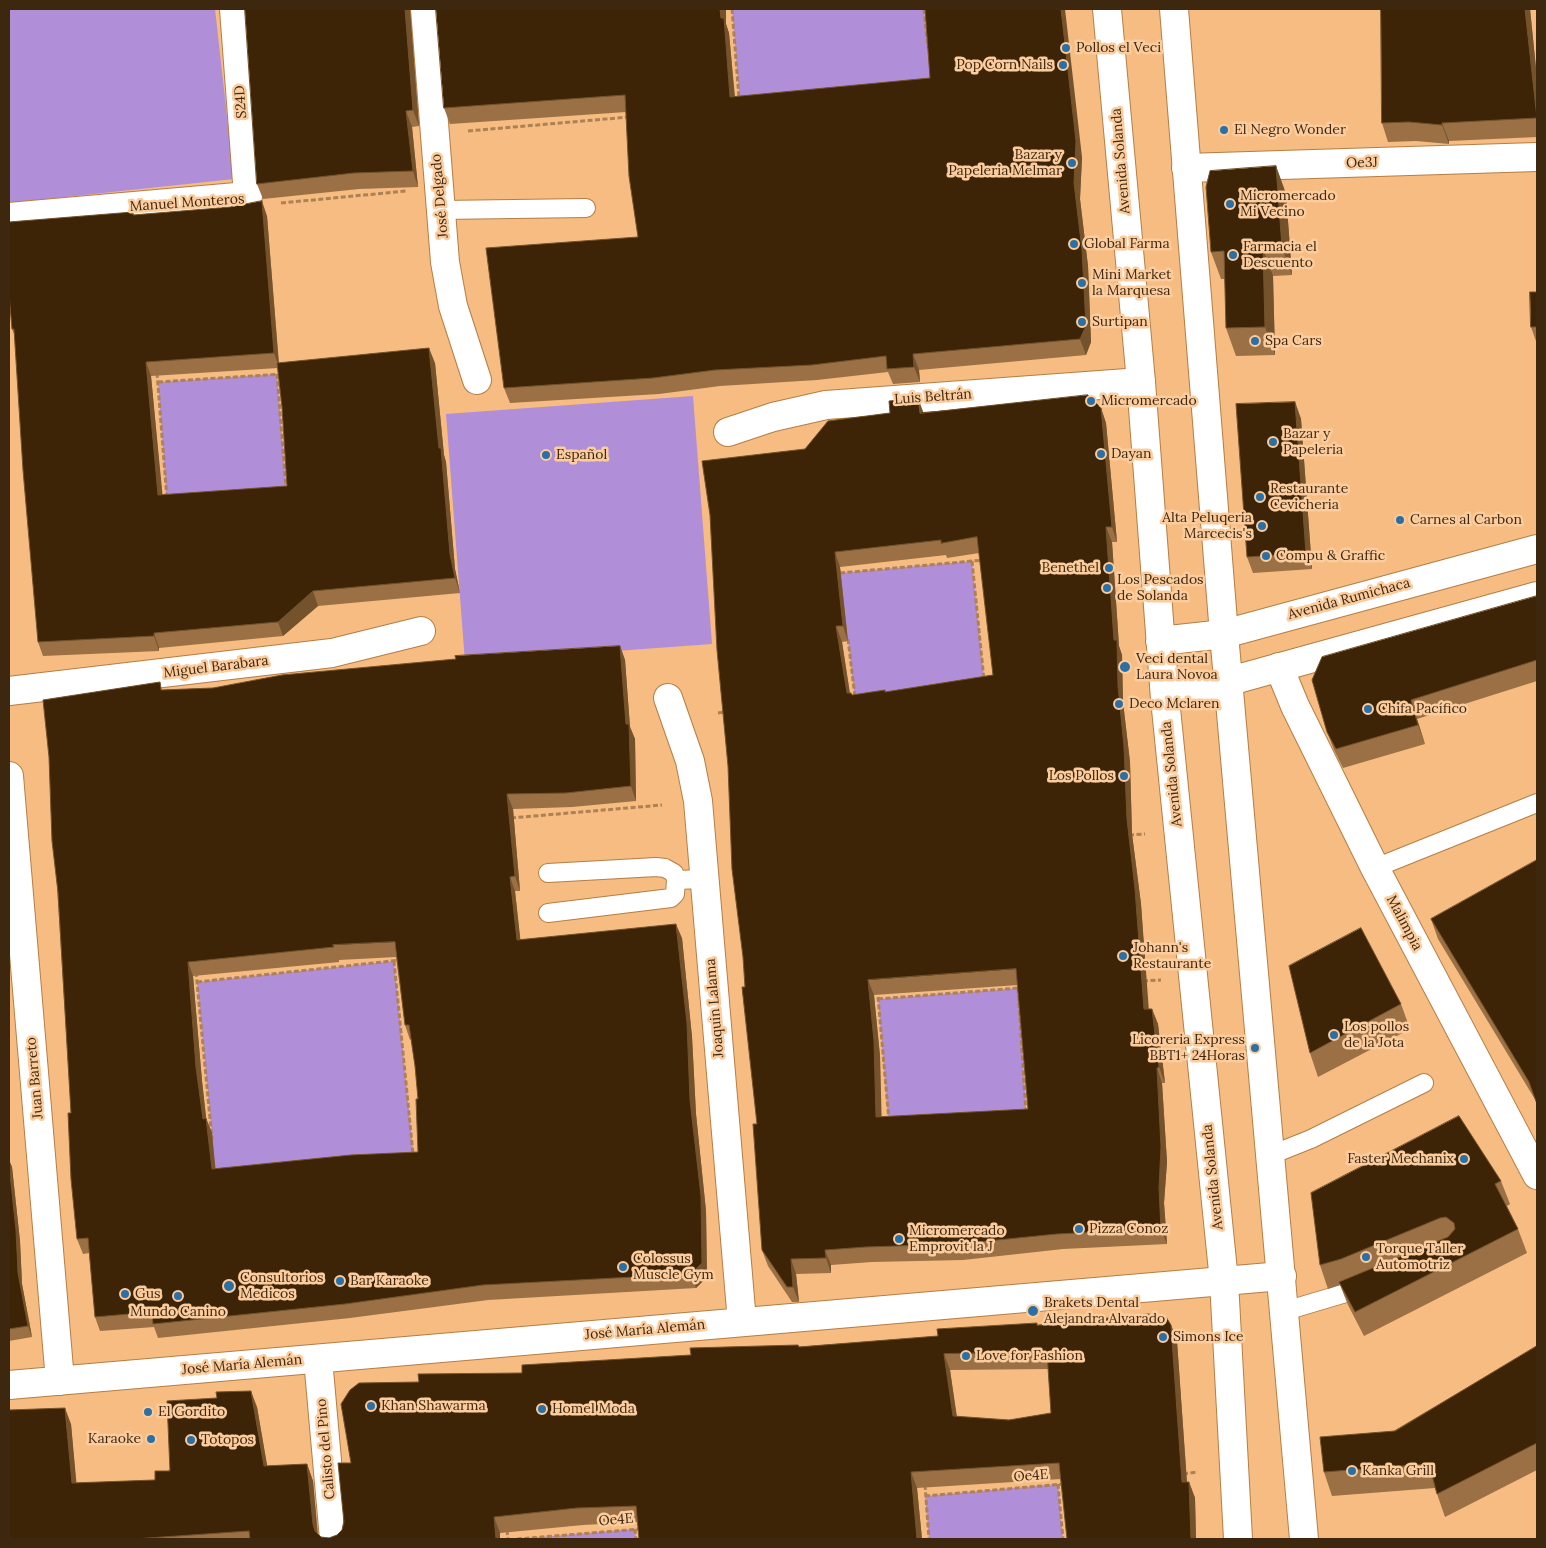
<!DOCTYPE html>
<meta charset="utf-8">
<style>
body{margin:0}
#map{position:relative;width:1546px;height:1548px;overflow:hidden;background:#f6bc81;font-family:Lora,serif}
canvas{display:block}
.frame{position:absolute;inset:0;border:10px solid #3e270f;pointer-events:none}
</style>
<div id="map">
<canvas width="1546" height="1548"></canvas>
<div class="frame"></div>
</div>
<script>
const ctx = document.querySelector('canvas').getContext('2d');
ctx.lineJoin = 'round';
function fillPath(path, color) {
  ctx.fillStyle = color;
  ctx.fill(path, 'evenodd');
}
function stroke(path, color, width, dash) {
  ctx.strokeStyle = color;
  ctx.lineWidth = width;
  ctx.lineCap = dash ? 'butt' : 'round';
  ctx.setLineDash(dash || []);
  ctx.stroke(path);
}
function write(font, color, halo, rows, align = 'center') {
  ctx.font = font + ' Lora,serif';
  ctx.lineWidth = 5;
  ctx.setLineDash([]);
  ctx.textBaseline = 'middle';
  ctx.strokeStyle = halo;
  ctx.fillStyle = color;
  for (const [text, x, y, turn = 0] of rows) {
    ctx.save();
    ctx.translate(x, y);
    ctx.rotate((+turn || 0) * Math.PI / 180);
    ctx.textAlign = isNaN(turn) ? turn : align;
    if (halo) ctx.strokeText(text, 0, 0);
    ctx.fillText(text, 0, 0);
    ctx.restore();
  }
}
fillPath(new Path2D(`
 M9,9h206l19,170 -225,24z
 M732,9h192l8,81 -192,16z
 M277,374l10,123 -120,7 -9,-122z
 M693,396l19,248 -247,18 -19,-248z
 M972,561l13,126 -130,13 -15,-127z
 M394,961l20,199 -198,17 -19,-195z
 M1018,988l9,133 -138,8 -11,-130z
 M1058,1484l5,55h-134l-4,-43z
 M635,1529l1,10h-119z`), '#b18ed8');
const service = new Path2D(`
 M441,210l145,-2
 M1375,868l162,-65
 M548,873l108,-6 9,1 9,5 2,7
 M548,913l123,-15 4,-4 1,-14 28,-1
 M1271,1155l40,-16 113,-56
 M1285,1311l81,-24`);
const minor = new Path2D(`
 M425,9l20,253 8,44 24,74
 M1186,168l351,-11
 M9,217l239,-21 -14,-187
 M728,432l45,-15 53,-12 315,-23
 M1279,667l16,39 80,162 162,307
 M9,691l323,-38 89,-22
 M668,698l22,63 8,40 44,521
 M9,776l51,605
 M318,1359l16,180
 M9,1385l1273,-109`);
const tertiary = new Path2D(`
 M1107,9l34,373 24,317 59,582 14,258
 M1174,9l50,625 80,905
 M1160,641l64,-7 313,-85
 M1165,699l372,-103`);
stroke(service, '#b57e45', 20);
stroke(minor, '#b57e45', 30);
stroke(tertiary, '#b57e45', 30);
stroke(new Path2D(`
 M732,9l7,89
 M924,9l4,39
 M468,131l161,-14
 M281,203l125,-12
 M157,373l10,126
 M277,374l9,114
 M158,382l124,-8
 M972,561l12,119
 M840,573l144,-13
 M848,639l7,58
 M718,713l7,-1
 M511,818l151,-13
 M1129,835l16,-1
 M394,961l19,193
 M196,972l16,167
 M1143,981l18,-1
 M197,982l204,-22
 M1018,988l8,125
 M878,997l11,124
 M878,999l141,-11
 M1183,1474l15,-2
 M1058,1484l5,55
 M925,1485l4,54
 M925,1496l139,-12
 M635,1529l1,10
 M507,1530l1,9
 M517,1539l124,-10`), '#ad8154', 3, [5, 2.5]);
stroke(service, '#fff', 18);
stroke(minor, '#fff', 28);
stroke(tertiary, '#fff', 28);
fillPath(new Path2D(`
 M245,9h165l9,117 -7,1 6,60 -59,2 -96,10 -6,-15z
 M1381,9h149l7,69v59l-88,4v3l-33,-3 -28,1 -6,-19z
 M726,24l3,9 6,63 347,61 -2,42 8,67 3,76 -5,13 -167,15 1,12 -27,2 -5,-12 -71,8 -97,6 -61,8 -149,9 -6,-15 134,-151 -12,-125 -176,12 -6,-16z
 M1276,166l10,28 6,81 -19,1 2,79 -39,1 -10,-28 -1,-49h-4l-10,-27z
 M133,212l1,3 133,1 12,147h156l9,92 2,7 9,107 5,24 -142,13 -35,30 -124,12v3l-116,5 -5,-14 -23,-306 -3,-7zM278,368l4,39 5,79 -125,9 -11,-119z
 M1537,292v52l-6,-17z
 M1295,402l6,17 11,150 -59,4 -6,-16z
 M1101,408l5,15 11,119h-5l7,104 3,9 1,47 7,60 2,72 9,70 7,105h4l6,15 7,59h-3l5,79 -3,41 3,41 -104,5 -100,11 -91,2 -41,3v8l-35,1 3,28h-7l-24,-36 -6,-16 -5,-126 -12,-137 60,-538 118,-37zM979,553l14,122 -108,17 -33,3 -2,-2 -8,-51 6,-1 -8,-74 106,-12 1,3zM1018,985l10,124 -147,8 -1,-61 -6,-61z
 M1537,596v85l-120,38 8,25 -82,24 -9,-18 -7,-18z
 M620,646l5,14 5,67 5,12 1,62 -64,6 -59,2 7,82h-5l5,48 162,-1 10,99 4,77 10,97 1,66 -11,11 -208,12 -138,18 -192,20 -4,-11 -54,4 -5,-14 -6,-64 -6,1 -6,-15 -6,-126 -22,-356 111,-75 2,8 51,-2zM396,957l9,68 5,15 1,-1 4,27 3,33v53l-203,17 -3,-36 -6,-15 -4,-37 -9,-105 146,-14v-2z
 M1537,860v245l-1,-4 -98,-162 -7,-20z
 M1401,1004l9,25 -92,48 -8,-24z
 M9,1151v9l3,7 8,74 2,43 10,53 -23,4z
 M1501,1181l9,23 -3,2 11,23 9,24 -163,83 -16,-31 -8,-20 -12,4 -8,-24z
 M1038,1325h133l6,16 10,141h2l6,16 1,41h-129l-6,-60 -144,9 5,51h-283l-1,-17 -55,3 -83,8v6h-491l62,-115 5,59 79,-3 102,-73 10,59 40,-2 6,17 5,53 3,3 8,1 8,-3 5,-5 9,-67 68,-81 103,-9 169,-18 247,-19zM1048,1369l3,44 -42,7 -52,-3 -7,-47z
 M1537,1346v124l-92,47 -10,-29 -103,8 -8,-24z`), '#9a7044');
fillPath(new Path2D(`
 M405,9h5l9,117 -6,-16z
 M720,9h6v15l3,9 7,80 -6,-16 -9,-79z
 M1061,9h4l17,148 -2,42 8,67 3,76 -5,13 -6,-16z
 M1525,9h5l7,69v41z
 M406,111l6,16 6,60 -5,-16z
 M1442,123l7,18v3l-7,-19z
 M1276,166l10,28 6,81 -10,-28z
 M262,201l5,15 12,151 -5,-14z
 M1263,248l10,28 2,79 -10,-28z
 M429,348l6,15 9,92 2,7 9,107 5,24 -5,-15 -5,-24z
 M913,354l6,16 1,12 -6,-15z
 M146,362l5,14 13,134 -6,-15z
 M918,398l6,16 -4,-1z
 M1295,402l6,17 11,150 -6,-16z
 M1101,408l5,15 11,119 -5,-15z
 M1106,527l6,15 7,104 3,9 1,47 7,60 2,72 9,70 9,121 -6,-16 -17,-190z
 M835,552l5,15 8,74 -5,-15z
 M313,591l5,15 -35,30 -5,-14z
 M836,626l6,16 10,66 -5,-15z
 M154,633l5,15v3l-5,-15z
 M620,646l5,14 5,67 5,12 1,62 -5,-15z
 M1411,700l6,19 8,25 -7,-19z
 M507,794l6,15 7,82 -5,-15z
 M510,877l5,14 7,63 -5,-14z
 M676,924l6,14 10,99 4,77 10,97 1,66 -11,11 -5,-14 -1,-174z
 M188,962l5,14 9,105 5,44 -1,-7 6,15 5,51 -5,-15 -9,-50 -7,-52z
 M868,980l6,15 6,61 2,76 -6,-15z
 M1152,1009l6,15 7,59 -6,-16z
 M1157,1068l5,15 5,79 -3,41 3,41 -6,-15 -2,-41z
 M9,1151v9l3,7 8,74 2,43 10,53 -4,-11 -10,-53 -9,-107z
 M825,1250l6,15v8l-5,-15z
 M791,1259l5,15 3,28 -6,-15z
 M1171,1325l6,16 11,157 -6,-16z
 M944,1354l6,16 9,63 -6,-17z
 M251,1391l6,16 13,75 -6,-16z
 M65,1408l6,16 7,76 -6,-17z
 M307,1464l6,17 5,58 -5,-15z
 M911,1472l6,16 5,51h-5z
 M1189,1482l6,16 1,41h-5z
 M494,1517l6,16v6h-4z`), '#74522b');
const building = new Path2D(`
 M245,9h160l8,101 -7,1 7,60 -59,2 -97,11z
 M436,9h284l1,9h3l6,79 200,-19 -5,-69h136l15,132 -2,42 8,67 4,76 -6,13 -167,15 1,13 -27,2 -1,-13 -74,9 -97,5 -62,8 -149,10 -18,-140 152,-11 -9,-61 -4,-81 -181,13z
 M1381,9h144l12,109 -95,5v2l-33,-3 -27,1z
 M1276,166l6,81 -19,1 2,79 -39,1 -2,-77 -13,1 -5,-65 4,-16z
 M262,201l12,152 -128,9 12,133 129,-9 -5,-79 -5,-44 152,-15 10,100h2l9,106 5,24 -142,13 -35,31 -124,11v3l-116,6 -15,-172 -9,-141h-2l-3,-35v-72l124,-10v3l97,-8z
 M1530,292h7v35h-6z
 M1088,395l13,13 11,119h-6l8,113h3l1,46 6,61 3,72 8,70 9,120h8l7,58 -2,1 4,79 -2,41 2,41 -104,5 -99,10 -92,3 -41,3 1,8 -35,1 2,28h-6l-25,-37 -9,-126h4l-15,-137h3l-2,-30 -11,-88 -4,-103 -11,-116 -7,-135 -8,-54 103,-12 23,-28 62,-8 -1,-12 29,-3 2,15zM977,537l16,138 -108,17v-2l-33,5 -1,-2h-4l-11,-67h7l-8,-74 106,-12v3zM1016,969l12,140 -152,8 -2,-76 -6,-61z
 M1295,402l11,151 -59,4 -11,-153z
 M1537,596v64l-126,40 7,25 -82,24 -9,-17 -15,-52 10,-23z
 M620,646l6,78h3l2,62 -65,7 -59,1 8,82 -5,1 7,63 159,-16 11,99 3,77 11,96 1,67 -11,11 -208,11 -138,19 -192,20 -1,-12 -57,5 -7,-79 -11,1 -6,-60 -3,-66h3l-13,-221 -6,-51 -3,-84 -6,-57 117,-18 1,8 52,-2 69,-13 174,-16 -1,-3zM395,942l10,83h4l6,41 3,33h-2l2,53 -67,3 -139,14 -6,-51 -3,1 -7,-52 -8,-105 146,-15 -1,-2z
 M1537,860v244l-8,-22 -98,-163z
 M1361,928l40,76 -91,49 -21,-87z
 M1459,1116l42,65 -6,3 23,45 -163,83 -16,-30 109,-45 7,-8 -1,-6 -8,-6 -6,1 -99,41 -21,6 -9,-72z
 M9,1165l7,65 2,43 10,53 -19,3z
 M1148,1314l18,3 5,8 11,157h7l2,57h-124l-8,-76 -148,9 6,67h-278l-3,-33 -59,2 -83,9 2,22h-246l-1,-8 -115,8h-125v-129l56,-2 7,75 83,-3v-9h15l-3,-70 50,-3 -1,-6 35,-1 13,75 43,-2 6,60 2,7 6,6 8,1 8,-3 5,-5 2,-8 -6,-59h13l-10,-59 9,-14 9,-7 60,-1 -1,-8 104,-1v-8l169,-10 -1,-7 108,-3 1,2 139,-11 -1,-7 100,-6v2zM1047,1352l4,61 -42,7 -56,-4 -9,-62z
 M1537,1346v97l-100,51 -8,-30 -105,8 -4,-35 75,-6z`);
fillPath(building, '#3d2406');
stroke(building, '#74522b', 1);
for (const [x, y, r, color] of [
 [1066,48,5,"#2b6fa4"],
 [1063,65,5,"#2b6fa4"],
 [1224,130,5,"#2b6fa4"],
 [1072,163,5,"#2b6fa4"],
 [1230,204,5,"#2b6fa4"],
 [1074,244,5,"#2b6fa4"],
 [1233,255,5,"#2b6fa4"],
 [1082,283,5,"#2b6fa4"],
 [1082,322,5,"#2b6fa4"],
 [1255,341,5,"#2b6fa4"],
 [1091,401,5,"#2b6fa4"],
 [1273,442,5,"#2b6fa4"],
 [1101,454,5,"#2b6fa4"],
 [546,455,5,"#2b6fa4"],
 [1260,497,5,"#2b6fa4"],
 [1400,520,5,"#2b6fa4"],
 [1262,526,5,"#2b6fa4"],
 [1266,556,5,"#2b6fa4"],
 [1109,568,5,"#2b6fa4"],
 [1107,588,5,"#2b6fa4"],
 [1125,667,6,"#2b6fa4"],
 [1119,704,5,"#2b6fa4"],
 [1368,709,5,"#2b6fa4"],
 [1124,776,5,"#2b6fa4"],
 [1123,956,5,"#2b6fa4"],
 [1334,1035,5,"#2b6fa4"],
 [1255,1048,5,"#2b6fa4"],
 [1464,1159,5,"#2b6fa4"],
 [1079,1229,5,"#2b6fa4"],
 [899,1239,5,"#2b6fa4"],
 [1366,1257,5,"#2b6fa4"],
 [623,1267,5,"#2b6fa4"],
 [340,1281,5,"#2b6fa4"],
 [229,1286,6,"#2b6fa4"],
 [125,1294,5,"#2b6fa4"],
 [178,1296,5,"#2b6fa4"],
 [1033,1311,6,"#2b6fa4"],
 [1163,1337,5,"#2b6fa4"],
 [966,1356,5,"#2b6fa4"],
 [371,1406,5,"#2b6fa4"],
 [542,1409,5,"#2b6fa4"],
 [148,1412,5,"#2b6fa4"],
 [151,1439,5,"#2b6fa4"],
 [191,1440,5,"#2b6fa4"],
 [1352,1471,5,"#2b6fa4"]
]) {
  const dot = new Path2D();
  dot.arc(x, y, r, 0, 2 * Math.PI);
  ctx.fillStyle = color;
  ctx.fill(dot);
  stroke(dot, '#fbcc9d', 2);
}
write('14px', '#3e270f', '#fbcc9d', [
 ["Pollos el Veci",1076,48],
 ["Pop Corn Nails",1053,65,"right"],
 ["El Negro Wonder",1234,130],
 ["Bazar y",1062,155,"right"],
 ["Papeleria Melmar",1062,171,"right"],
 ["Micromercado",1240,196],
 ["Mi Vecino",1240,212],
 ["Global Farma",1084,244],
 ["Farmacia el",1243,247],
 ["Descuento",1243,263],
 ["Mini Market",1092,275],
 ["la Marquesa",1092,291],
 ["Surtipan",1092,322],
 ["Spa Cars",1265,341],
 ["Micromercado",1101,401],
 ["Bazar y",1283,434],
 ["Papeleria",1283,450],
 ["Dayan",1111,454],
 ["Español",556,455],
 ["Restaurante",1270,489],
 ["Cevicheria",1270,505],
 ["Alta Peluqeria",1252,518,"right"],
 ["Marcecis's",1252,534,"right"],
 ["Carnes al Carbon",1410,520],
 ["Compu & Graffic",1276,556],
 ["Benethel",1099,568,"right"],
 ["Los Pescados",1117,580],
 ["de Solanda",1117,596],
 ["Veci dental",1136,659],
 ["Laura Novoa",1136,675],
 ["Deco Mclaren",1129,704],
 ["Chifa Pacífico",1378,709],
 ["Los Pollos",1114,776,"right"],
 ["Johann's",1133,948],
 ["Restaurante",1133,964],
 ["Los pollos",1344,1027],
 ["de la Jota",1344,1043],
 ["Licoreria Express",1245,1040,"right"],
 ["BBT1+ 24Horas",1245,1056,"right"],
 ["Faster Mechanix",1454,1159,"right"],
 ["Pizza Conoz",1089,1229],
 ["Micromercado",909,1231],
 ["Emprovit la J",909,1247],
 ["Torque Taller",1376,1249],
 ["Automotriz",1376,1265],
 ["Colossus",633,1259],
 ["Muscle Gym",633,1275],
 ["Consultorios",240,1278],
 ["Medicos",240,1294],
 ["Bar Karaoke",350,1281],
 ["Gus",135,1294],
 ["Brakets Dental",1044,1303],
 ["Alejandra Alvarado",1044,1319],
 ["Mundo Canino",178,1312,"center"],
 ["Simons Ice",1173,1337],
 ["Love for Fashion",976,1356],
 ["Khan Shawarma",381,1406],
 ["Homel Moda",552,1409],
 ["El Gordito",158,1412],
 ["Karaoke",141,1439,"right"],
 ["Totopos",201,1440],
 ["Kanka Grill",1362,1471]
], 'left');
write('14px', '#3e270f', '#fbcc9d', [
 ["S24D",241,102,-94],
 ["Avenida Solanda",1121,161,-95],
 ["Oe3J",1362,163,-2],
 ["José Delgado",440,196,-95],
 ["Manuel Monteros",187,203,-4],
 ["Luis Beltrán",933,397,-4],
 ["Avenida Rumichaca",1349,599,-15],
 ["Miguel Barabara",216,667,-7],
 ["Avenida Solanda",1172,774,-96],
 ["Malimpia",1404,923,62],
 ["Joaquin Lalama",715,1008,-95],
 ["Juan Barreto",35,1078,-95],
 ["Avenida Solanda",1213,1177,-96],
 ["José María Alemán",645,1330,-5],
 ["José María Alemán",242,1365,-5],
 ["Calisto del Pino",326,1449,-95],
 ["Oe4E",1031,1476,-5],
 ["Oe4E",616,1520,-5]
]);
</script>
